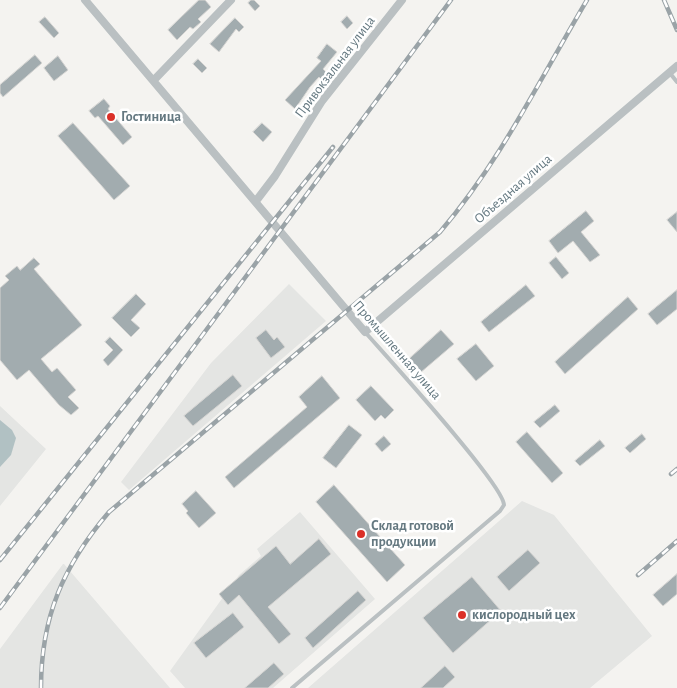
<!DOCTYPE html>
<meta charset="utf-8">
<style>
body{margin:0}
canvas{display:block;background:#f4f3f0}
</style>
<canvas width="677" height="688"></canvas>
<script>
const ctx = document.querySelector('canvas').getContext('2d');
ctx.lineJoin = 'round';
function fillPath(path, color) {
  ctx.fillStyle = color;
  ctx.fill(path, 'evenodd');
}
function stroke(path, color, width, dash) {
  ctx.strokeStyle = color;
  ctx.lineWidth = width;
  ctx.lineCap = dash ? 'butt' : 'round';
  ctx.setLineDash(dash || []);
  ctx.stroke(path);
}
function write(font, color, halo, rows, align = 'center') {
  ctx.font = font + ' "Alegreya Sans",sans-serif';
  ctx.lineWidth = 5;
  ctx.setLineDash([]);
  ctx.textBaseline = 'middle';
  ctx.strokeStyle = halo;
  ctx.fillStyle = color;
  for (const [text, x, y, turn = 0] of rows) {
    ctx.save();
    ctx.translate(x, y);
    ctx.rotate((+turn || 0) * Math.PI / 180);
    ctx.textAlign = isNaN(turn) ? turn : align;
    if (halo) ctx.strokeText(text, 0, 0);
    ctx.fillText(text, 0, 0);
    ctx.restore();
  }
}
fillPath(new Path2D(`
 M289,284l37,37 -197,169 -8,-8 90,-119z
 M0,406l46,43 -46,57z
 M522,501l32,14 98,121 -62,52h-282z
 M300,512l75,87 -102,89h-88l-15,-17 69,-96 22,-19 -4,-7z
 M63,564h1l106,124h-170v-39z`), '#e4e5e3');
fillPath(new Path2D(`
 M0,420l12,10 4,8 -5,17 -11,12z`), '#b1c1c3');
const building = new Path2D(`
 M199,0h6l6,7 -13,12 3,3 -8,7 -3,-2 -13,13 -9,-10z
 M251,0h3l6,6 -5,5 -7,-8z
 M347,16l6,7 -6,6 -6,-7z
 M45,17l14,16 -5,5 -15,-16z
 M235,18l9,9 -5,5 -3,-3 -17,23 -9,-8z
 M327,44l10,8 -14,17 5,5 -6,6 -3,-3 -9,10 -15,22 -10,-9 36,-39 -4,-3z
 M35,55l7,8 -39,34 -3,-4v-8z
 M58,56l10,14 -14,11 -10,-13z
 M198,59l9,9 -5,5 -9,-9z
 M104,99l6,7 -2,3 24,28 -9,8 -25,-29 -3,2 -6,-7z
 M73,123l57,63 -16,14 -56,-64z
 M262,123l10,9 -9,10 -10,-10z
 M586,211l8,10 -13,11 19,23 -10,7 -17,-21 -15,12 -9,-12z
 M677,212v20l-10,-12z
 M556,257l13,16 -7,6 -13,-16z
 M34,258l6,6 -6,5 48,56 -41,34 11,13 5,-4 19,22 -8,7 11,11 -8,7 -12,-10 -30,-35 -12,10 -17,-20v-72l9,-8 -4,-4 12,-10 3,4z
 M526,285l9,11 -46,36 -8,-10z
 M677,290v19l-20,16 -9,-11z
 M136,294l10,10 -15,16 9,8 -9,9 -19,-19z
 M628,297l10,12 -73,65 -10,-12z
 M266,330l8,10 3,-3 8,10 -14,11 -15,-20z
 M441,330l13,14 -34,29 -12,-13z
 M110,337l13,13 -15,16 -5,-6 10,-10 -8,-8z
 M476,344l18,22 -18,15 -19,-22z
 M233,375l9,11 -49,40 -9,-10z
 M322,376l18,22 -106,90 -9,-11 82,-70 -8,-10z
 M371,386l23,24 -9,9 -4,-4 -6,6 -19,-21z
 M555,405l5,6 -20,17 -6,-6z
 M349,425l13,10 -26,33 -13,-10z
 M527,432l36,41 -11,10 -36,-41z
 M642,434l4,5 -16,14 -5,-5z
 M384,436l7,8 -9,8 -7,-8z
 M600,440l5,6 -25,20 -5,-5z
 M334,485l71,80 -18,17 -71,-80z
 M196,491l20,22 -17,15 -13,-15 2,-2 -6,-7z
 M319,539l12,15 -63,53 23,27 -12,10 -40,-49 -11,10 -9,-11 57,-48 14,18z
 M528,550l12,13 -31,28 -12,-14z
 M677,574v20l-14,12 -10,-11z
 M472,577l29,34 -48,42 -30,-35z
 M358,591l8,9 -53,48 -8,-10z
 M233,613l11,14 -38,31 -12,-15z
 M274,663l10,11 -16,14h-23z
 M445,666l10,11 -12,11h-22z`);
fillPath(building, '#a2acaf');
stroke(building, '#d5d4d2', 1);
stroke(new Path2D(`
 M669,72l8,10
 M292,688l208,-177 4,-6c0,-20 -118,-149 -139,-173`), '#bac0c2', 4);
stroke(new Path2D(`
 M85,0l280,332 312,-266
 M154,80l77,-80
 M256,201l19,-25 47,-75 80,-101`), '#bac0c2', 8);
const rail = new Path2D(`
 M664,0l13,30
 M671,474l6,-5
 M0,560l333,-413
 M638,575l39,-34
 M0,608l451,-608
 M41,688c0,-71 22,-122 68,-176l331,-280c60,-70 100,-153 147,-232`);
stroke(rail, '#9aa3a7', 4.5);
stroke(rail, '#fff', 2.5, [8]);
for (const [x, y, r, color] of [
 [111,117,5,"#db3028"],
 [361,534,5,"#db3028"],
 [462,615,5,"#db3028"]
]) {
  const dot = new Path2D();
  dot.arc(x, y, r, 0, 2 * Math.PI);
  ctx.fillStyle = color;
  ctx.fill(dot);
  stroke(dot, '#fff', 2);
}
write('14px', '#647880', '#fff', [
 ["Привокзальная улица",335,67,-53],
 ["Объездная улица",513,189,-41],
 ["Промышленная улица",397,350,49]
]);
write('bold 14px', '#647880', '#fff', [
 ["Гостиница",121,117],
 ["Склад готовой",371,526],
 ["продукции",371,542],
 ["кислородный цех",472,615]
], 'left');
</script>
